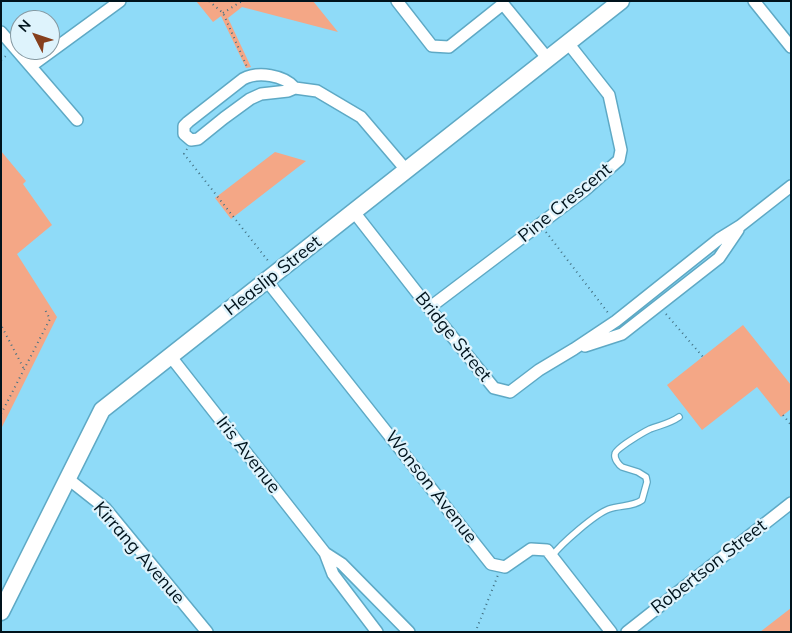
<!DOCTYPE html>
<style>
body{margin:0}
#map{position:relative;width:792px;height:633px;overflow:hidden;background:#8fdbf8;font-family:Mulish,sans-serif}
canvas{display:block}
.frame{position:absolute;inset:0;border:2px solid #00131c;pointer-events:none}
.north{position:absolute;left:10px;top:10px;width:50px;height:50px;box-sizing:border-box;background:#def3fc;border:1px solid #8599a2;border-radius:50%;rotate:311deg;font-size:14px;font-weight:700;line-height:20px;text-align:center;color:#00131c}
.north::after{content:'';display:block;margin:auto;width:18px;height:22px;background:#863f1d;clip-path:polygon(50% 0,100% 100%,50% 72%,0 100%)}
</style>
<div id="map">
<canvas width="792" height="633"></canvas>
<div class="frame"></div>
<div class="north">N</div>
</div>
<script>
const ctx = document.querySelector('canvas').getContext('2d');
ctx.lineJoin = 'round';
function fillPath(path, color) {
  ctx.fillStyle = color;
  ctx.fill(path, 'evenodd');
}
function stroke(path, color, width, dash) {
  ctx.strokeStyle = color;
  ctx.lineWidth = width;
  ctx.lineCap = dash ? 'butt' : 'round';
  ctx.setLineDash(dash || []);
  ctx.stroke(path);
}
function write(font, color, halo, rows, align = 'center') {
  ctx.font = font + ' Mulish,sans-serif';
  ctx.lineWidth = 4.5;
  ctx.setLineDash([]);
  ctx.textBaseline = 'middle';
  ctx.strokeStyle = halo;
  ctx.fillStyle = color;
  for (const [text, x, y, turn = 0] of rows) {
    ctx.save();
    ctx.translate(x, y);
    ctx.rotate((+turn || 0) * Math.PI / 180);
    ctx.textAlign = isNaN(turn) ? turn : align;
    if (halo) ctx.strokeText(text, 0, 0);
    ctx.fillText(text, 0, 0);
    ctx.restore();
  }
}
fillPath(new Path2D(`
 M196,1h117l25,31 -96,-25 -14,11 23,49 -5,1 -25,-52 -8,6z
 M1,151l25,30 -3,3 29,41 -35,29 40,63 -56,112z
 M275,152l31,9 -75,58 -16,-21z
 M743,325l48,60v24l-10,8 -24,-30 -55,43 -35,-45z
 M791,608v24h-31z`), '#f4a786');
const lane = new Path2D(`
 M552,556c9,-12 43,-42 57,-47 11,-4 24,-2 33,-9l5,-18 -1,-5 -8,-5 -16,-5c-3,-2 -8,-8 -7,-13 1,-6 29,-22 35,-25 10,-4 19,-5 29,-12`);
const street = new Path2D(`
 M397,1l35,45 17,1 54,-43 45,55
 M754,1l37,46
 M1,32l76,88
 M31,66l89,-65
 M295,88c-11,-13 -37,-17 -52,-9l-55,43 -4,4v8l7,6 7,-1 26,-21 26,-19 11,-5 27,-3 7,-3 22,3 44,26 46,54
 M354,212l75,96 65,80 16,4 29,-22 35,-21 42,-28 103,-82 21,-13 51,-40
 M267,281l224,283 14,3 26,-18 16,1 64,82
 M429,308l156,-118 34,-30 2,-10 -12,-55 -41,-52
 M585,346l37,-12 97,-76 19,-28
 M171,357l154,196 8,21 44,58
 M67,478l38,30 102,124
 M325,553l17,11 67,68
 M627,632l164,-129`);
const secondary = new Path2D(`
 M1,612l101,-202 519,-409`);
stroke(lane, '#5ea9c5', 8);
stroke(street, '#5ea9c5', 14);
stroke(secondary, '#5ea9c5', 19);
stroke(new Path2D(`
 M209,1l14,12 24,54
 M223,13l19,-12
 M1,60l6,-5
 M187,149l-3,5 85,108
 M546,232l63,82
 M666,314l37,43
 M2,327l22,42
 M1,414l49,-95 -6,-11
 M783,415l8,10
 M477,628l21,-53`), '#437183', 2, [1, 4]);
stroke(lane, '#fff', 5.5);
stroke(street, '#fff', 11);
stroke(secondary, '#fff', 16);
write('18px', '#00131c', '#def3fc', [
 ["Pine Crescent",565,203,-39],
 ["Heaslip Street",273,276,-38],
 ["Bridge Street",453,337,51],
 ["Iris Avenue",248,455,52],
 ["Wonson Avenue",431,487,52],
 ["Kirrang Avenue",139,553,49],
 ["Robertson Street",709,567,-38]
]);
</script>
